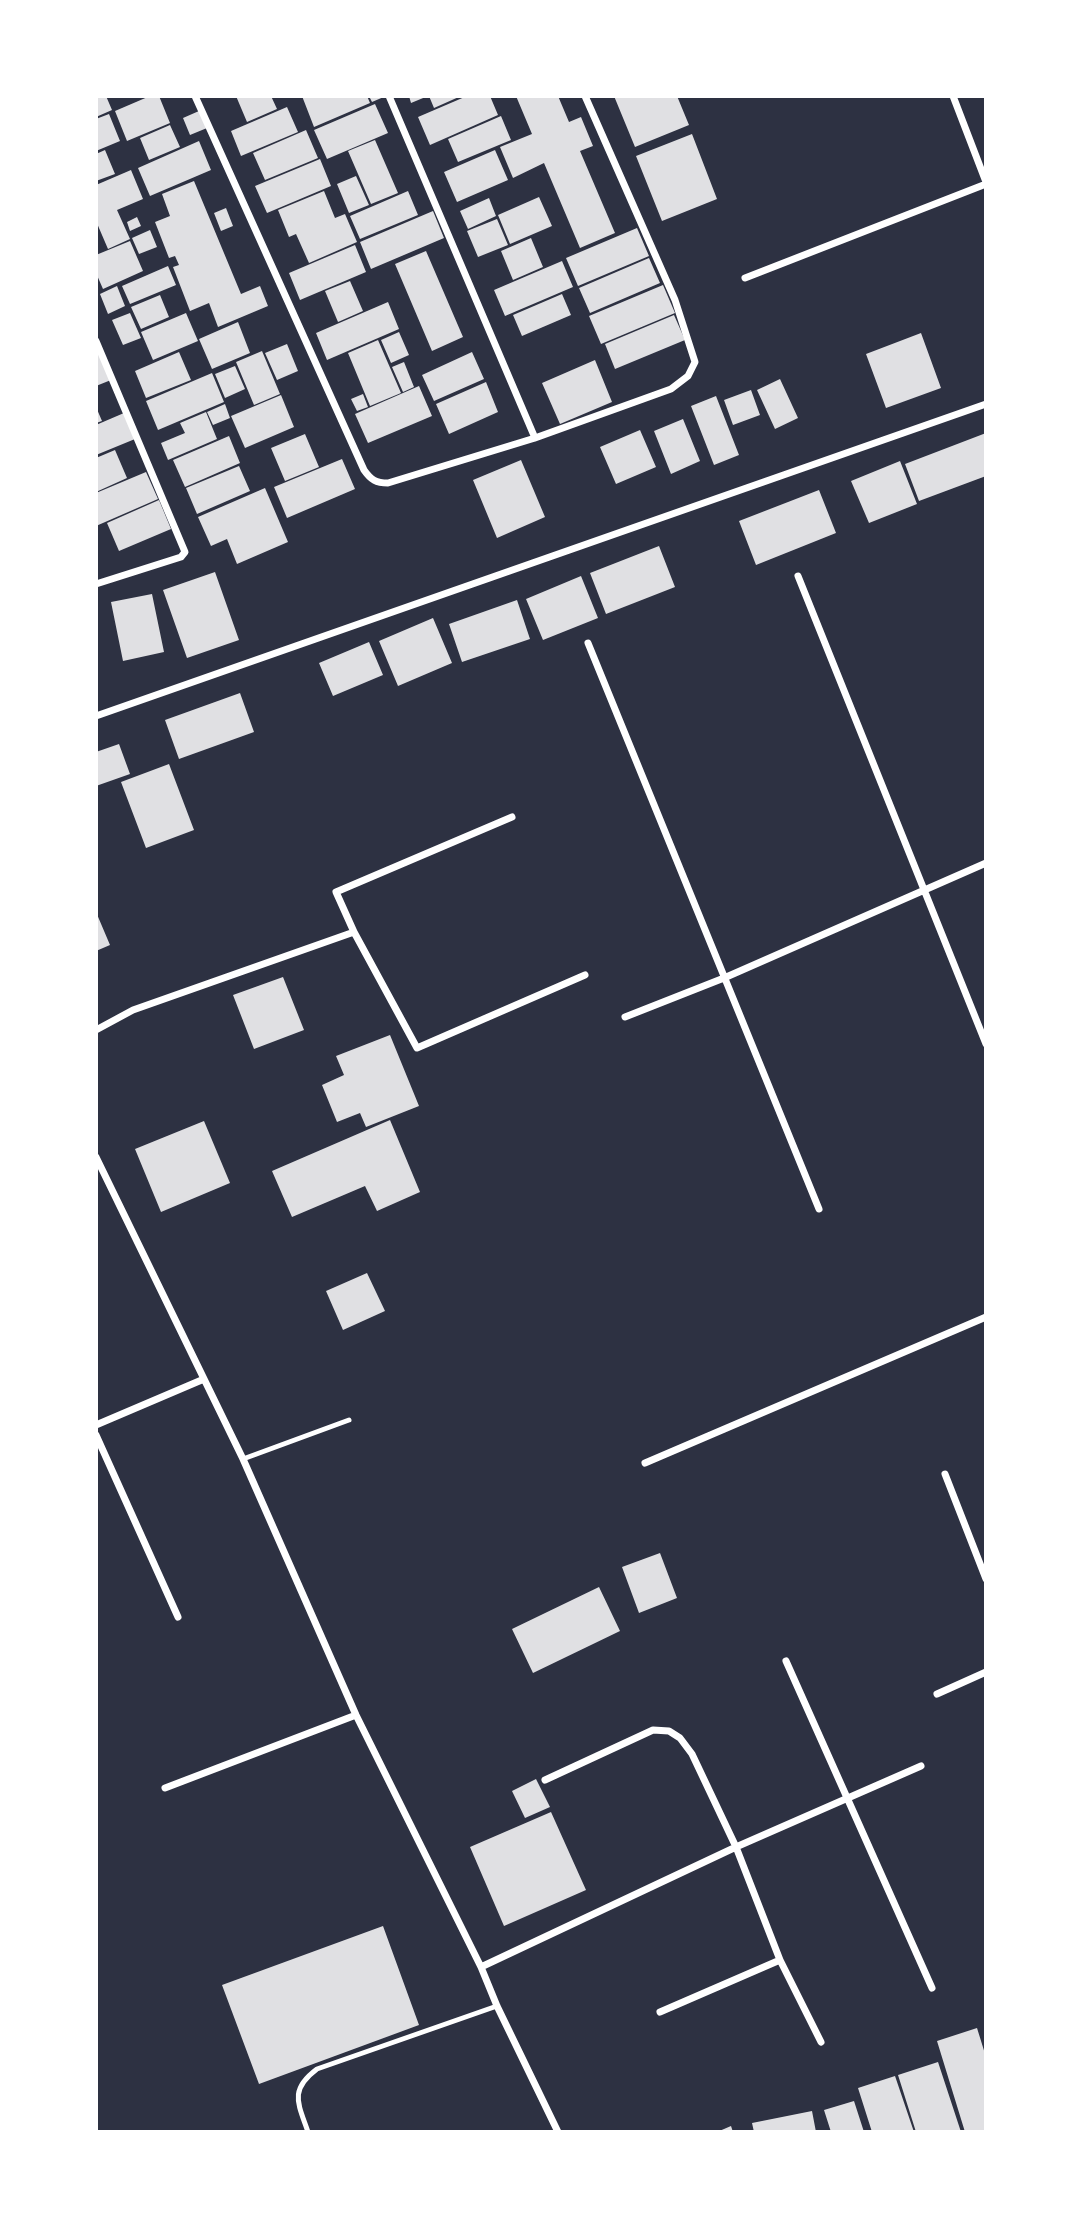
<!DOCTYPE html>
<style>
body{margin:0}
#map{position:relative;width:1082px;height:2228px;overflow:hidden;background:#2d3142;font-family:"Work Sans",sans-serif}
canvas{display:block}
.frame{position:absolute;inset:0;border:98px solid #fff;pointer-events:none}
</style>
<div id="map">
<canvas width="1082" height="2228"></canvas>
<div class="frame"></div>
</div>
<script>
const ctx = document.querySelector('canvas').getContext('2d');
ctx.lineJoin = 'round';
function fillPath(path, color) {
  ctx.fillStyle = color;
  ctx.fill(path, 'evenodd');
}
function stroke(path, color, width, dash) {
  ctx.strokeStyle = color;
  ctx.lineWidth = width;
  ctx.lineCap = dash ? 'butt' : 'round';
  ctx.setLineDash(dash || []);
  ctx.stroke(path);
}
fillPath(new Path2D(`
 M96,96h10l6,14 -16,7z
 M150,96h9l11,27 -43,18 -12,-30z
 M236,96h35l6,13 -30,13z
 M302,96h65l3,7 -56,24z
 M369,96h17l-14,6z
 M409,96h19l-17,7z
 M429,96h32l-27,12z
 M467,96h23l8,19 -68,30 -12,-28z
 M516,96h42l11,26 12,-5 12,29 -13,5 35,82 -35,15 -36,-85 -31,15 -13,-31 32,-13z
 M614,96h63l12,29 -54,22z
 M375,104l13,29 -61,26 -13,-29z
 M287,107l11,25 -57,24 -10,-25z
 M199,111l8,17 -17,7 -7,-17z
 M109,114l11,27 -24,10v-32z
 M501,116l10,24 -53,22 -10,-23z
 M170,125l10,22 -31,13 -9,-22z
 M306,130l12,28 -53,22 -12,-27z
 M692,134l25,65 -55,22 -26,-65z
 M375,140l23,53 -27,11 -23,-53z
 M199,141l12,29 -61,26 -12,-28z
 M105,150l10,24 -19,7v-27z
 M495,150l13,30 -51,22 -13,-30z
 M320,159l11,27 -64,27 -12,-27z
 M131,170l12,29 -26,11 13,29 -22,10 -12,-28v-36z
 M356,176l13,29 -20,8 -12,-29z
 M194,181l47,113 19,-8 8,20 -50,21 -9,-24 -19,8 -17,-44 6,-2 -4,-9 -6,2 -14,-36 15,-6 -8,-22z
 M324,191l11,27 10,-4 12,28 -48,21 -13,-29 -7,3 -11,-27z
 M408,191l10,24 -58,24 -10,-23z
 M539,197l13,29 -42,18 -12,-29z
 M489,198l7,18 -28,13 -8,-18z
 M226,208l7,18 -12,5 -7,-18z
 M433,211l11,27 -73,31 -11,-27z
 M137,217l4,9 -11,5 -3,-9z
 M497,219l11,26 -30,12 -11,-26z
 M637,228l12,28 -71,30 -12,-28z
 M150,230l7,17 -18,7 -7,-16z
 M531,238l12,29 -30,13 -12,-29z
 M130,241l13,30 -40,18 -7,-16v-18z
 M355,245l11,27 -66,28 -11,-27z
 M426,251l37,86 -31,14 -37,-87z
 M649,258l11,25 -70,30 -11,-25z
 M562,261l11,26 -68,29 -11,-26z
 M168,266l8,19 -46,19 -8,-18z
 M350,281l13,30 -25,11 -13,-31z
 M663,285l12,28 -74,31 -12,-28z
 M117,286l8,20 -17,8 -8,-20z
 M562,294l9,21 -49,21 -9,-21z
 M160,295l9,22 -28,12 -10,-22z
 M388,302l11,27 -72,31 -11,-27z
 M130,313l11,25 -18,7 -11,-25z
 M186,313l12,28 -45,19 -12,-28z
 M674,315l11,25 -70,29 -10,-25z
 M238,322l12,31 -38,16 -13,-30z
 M399,332l10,23 -18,8 -10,-23z
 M921,333l20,55 -55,20 -20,-54z
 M378,340l23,53 -31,13 -22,-53z
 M287,344l11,27 -21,9 -12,-27z
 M262,351l18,43 -26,11 -18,-43z
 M179,352l12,28 -45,18 -11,-27z
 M472,352l12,27 -50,22 -12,-26z
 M100,353l11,27 -15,6v-32z
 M595,360l17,42 -52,22 -18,-41z
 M404,362l10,25 -11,5 -11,-25z
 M235,366l10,23 -20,9 -10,-24z
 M212,373l12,29 -66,28 -12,-29z
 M780,379l18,39 -23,11 -18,-39z
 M486,382l12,30 -49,22 -13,-30z
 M419,386l13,30 -64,27 -13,-29z
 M751,390l9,25 -27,10 -9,-25z
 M363,394l5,13 -11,4 -6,-12z
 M281,395l13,32 -49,21 -14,-32z
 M716,396l23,59 -25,10 -23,-59z
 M225,404l5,14 -17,7 -6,-13z
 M96,407l6,14 -6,2z
 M206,412l11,27 -49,21 -7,-17 24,-10 -5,-10z
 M124,413l11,26 -39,16v-30z
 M683,419l17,42 -29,13 -17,-43z
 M640,430l16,37 -40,17 -16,-37z
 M986,433v43l-67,25 -14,-37z
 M305,434l14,33 -34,14 -14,-33z
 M229,436l11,27 -55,24 -12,-27z
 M115,450l12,28 -31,14v-34z
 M342,459l13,30 -68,29 -13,-31z
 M521,460l24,57 -48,21 -24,-58z
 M900,461l17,43 -48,19 -18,-42z
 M239,466l11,25 -53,23 -11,-26z
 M146,472l12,27 -62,27v-33z
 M265,488l23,54 -51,22 -10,-25 -16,7 -13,-29z
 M819,490l17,43 -80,32 -17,-44z
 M159,500l12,29 -52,22 -12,-28z
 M659,546l16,41 -69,27 -16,-41z
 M215,572l24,68 -52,18 -24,-68z
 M581,576l17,42 -55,22 -17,-41z
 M152,594l12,58 -41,9 -12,-59z
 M517,600l13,39 -68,23 -13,-38z
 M433,618l19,45 -54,23 -19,-45z
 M369,642l14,33 -50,21 -14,-33z
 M240,693l14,39 -75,27 -14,-39z
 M119,744l11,30 -34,12v-34z
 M169,764l25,66 -48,18 -25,-66z
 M96,912l14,33 -14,6z
 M283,977l21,53 -50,19 -21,-54z
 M390,1035l29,71 -53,21 -6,-14 -23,9 -15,-37 22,-10 -8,-19z
 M390,1120l30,72 -43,19 -12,-25 -73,31 -20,-46z
 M204,1121l26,62 -69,29 -26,-63z
 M367,1273l18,38 -42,19 -17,-39z
 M660,1553l17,45 -38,15 -17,-46z
 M599,1587l21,44 -87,42 -21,-44z
 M536,1779l14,28 -25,11 -13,-27z
 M551,1812l35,78 -82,36 -34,-79z
 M383,1926l36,99 -160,59 -37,-99z
 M977,2028l9,29v75h-21l-28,-91z
 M938,2062l23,70h-45l-18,-57z
 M895,2076l19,56h-42l-14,-44z
 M854,2101l10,31h-33l-7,-22z
 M812,2111l4,21h-62l-2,-9z
 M731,2126l2,6h-16z`), '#e0e0e3');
stroke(new Path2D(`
 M243,1459l106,-39
 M308,2132c-10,-29 -19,-42 9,-63l180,-63`), '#fff', 5);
stroke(new Path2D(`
 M195,96l169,374c7,10 12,13 24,13l147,-45 136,-49 17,-13 7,-14 -20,-62 -90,-204
 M389,96l146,342
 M953,96l33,86
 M745,278l241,-94
 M96,341l89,211 -4,5 -85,27
 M798,576l188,468
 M588,643l231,566
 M96,716l890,-312
 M512,817l-176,75 18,40 63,116 168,-73
 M625,1017l99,-39 262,-115
 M96,1030l37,-20 221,-78
 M96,1157l147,302 113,256 125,252 16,39 61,126
 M96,1425l108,-46
 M96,1435l82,182
 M645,1463l341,-146
 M945,1474l41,105
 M786,1661l146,327
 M937,1694l49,-22
 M545,1780l108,-50 16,1 11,7 12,16 44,93 44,113 41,82
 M165,1788l191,-73
 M481,1967l255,-120 185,-81
 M660,2012l120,-52`), '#fff', 7);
</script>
